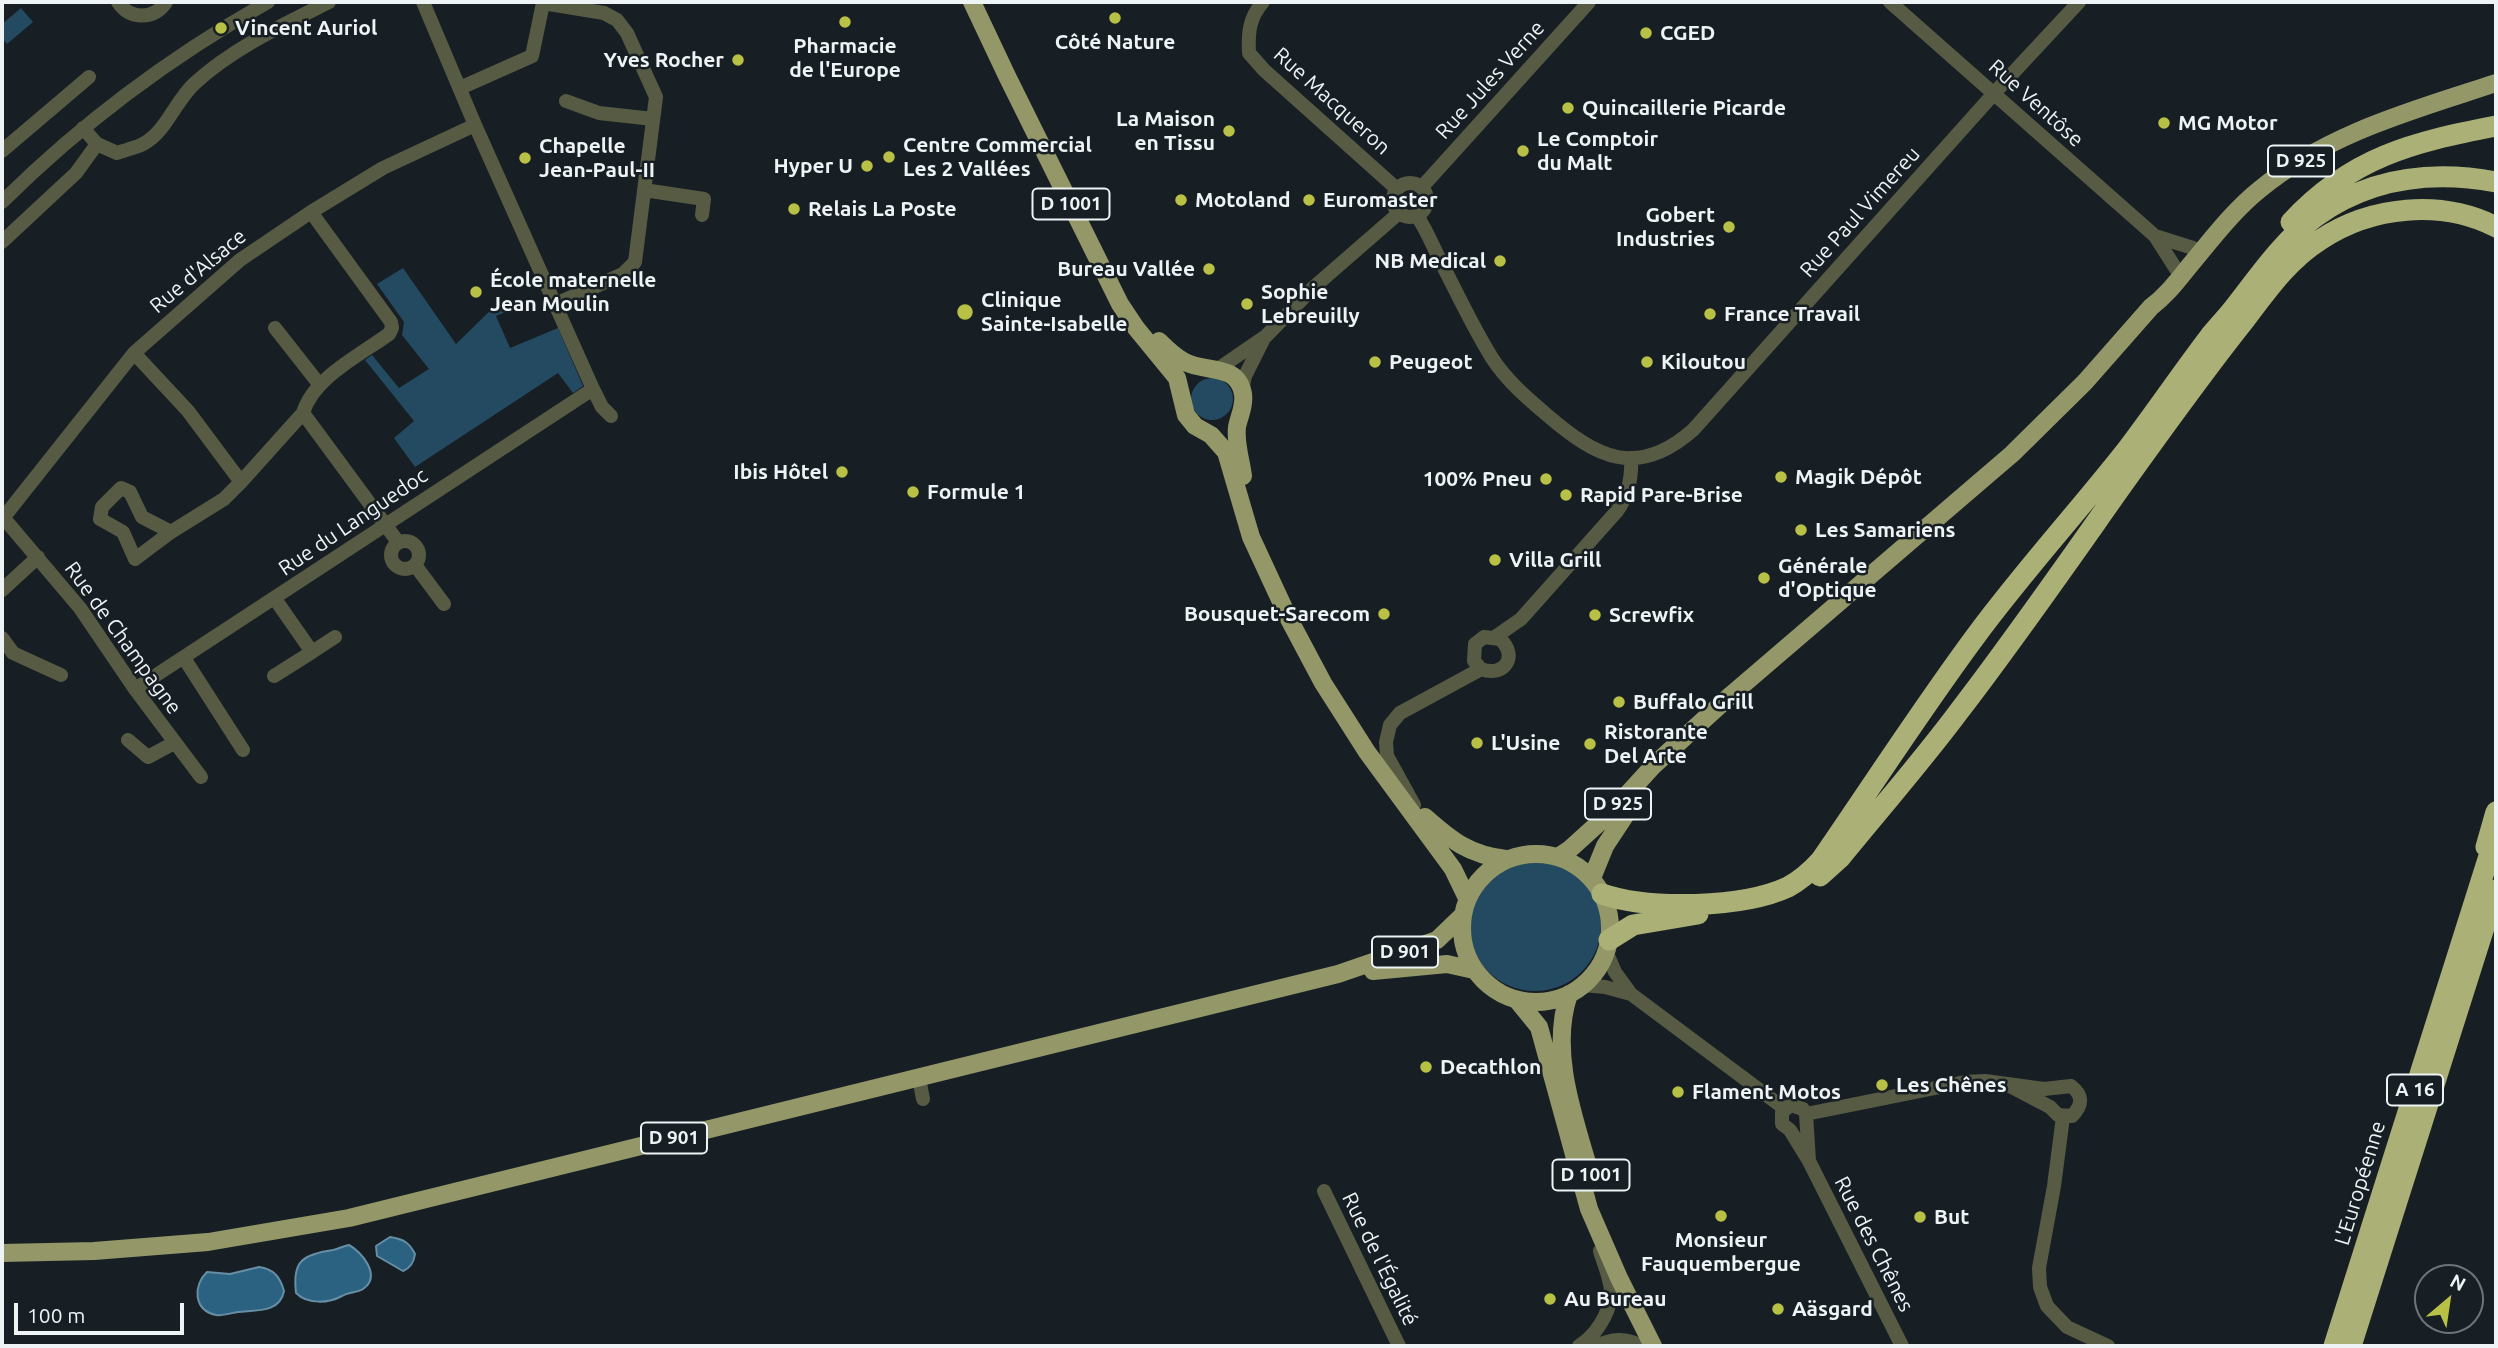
<!DOCTYPE html>
<meta charset="utf-8">
<style>
body{margin:0}
#map{position:relative;width:2498px;height:1348px;overflow:hidden;background:#171f24;font-family:Ubuntu,sans-serif}
canvas{display:block}
.frame{position:absolute;inset:0;border:4px solid #eef3f6;pointer-events:none}
.north{position:absolute;left:2414px;top:1264px;width:70px;height:70px;box-sizing:border-box;background:#171f24;border:2px solid #6d7478;border-radius:50%;rotate:29deg;font-size:19px;font-weight:700;line-height:28px;text-align:center;color:#eef3f6}
.north::after{content:'';display:block;margin:auto;width:24px;height:32px;background:#b9c046;clip-path:polygon(50% 0,100% 100%,50% 72%,0 100%)}
.scale{position:absolute;left:14px;top:1303px;width:170px;height:32px;box-sizing:border-box;border:4px solid #eef3f6;border-top:0;padding-left:9px;font-size:21px;line-height:24px;white-space:nowrap;color:#eef3f6;-webkit-text-stroke:5px #171f24;paint-order:stroke}
</style>
<div id="map">
<canvas width="2498" height="1348"></canvas>
<div class="frame"></div>
<div class="north">N</div>
<div class="scale">100 m</div>
</div>
<script>
const ctx = document.querySelector('canvas').getContext('2d');
ctx.lineJoin = 'round';
function fillPath(path, color) {
  ctx.fillStyle = color;
  ctx.fill(path, 'evenodd');
}
function stroke(path, color, width, dash) {
  ctx.strokeStyle = color;
  ctx.lineWidth = width;
  ctx.lineCap = dash ? 'butt' : 'round';
  ctx.setLineDash(dash || []);
  ctx.stroke(path);
}
function write(font, color, halo, rows, align = 'center') {
  ctx.font = font + ' Ubuntu,sans-serif';
  ctx.lineWidth = 5;
  ctx.setLineDash([]);
  ctx.textBaseline = 'middle';
  ctx.strokeStyle = halo;
  ctx.fillStyle = color;
  for (const [text, x, y, turn = 0] of rows) {
    ctx.save();
    ctx.translate(x, y);
    ctx.rotate((+turn || 0) * Math.PI / 180);
    ctx.textAlign = isNaN(turn) ? turn : align;
    if (halo) ctx.strokeText(text, 0, 0);
    ctx.fillText(text, 0, 0);
    ctx.restore();
  }
}
fillPath(new Path2D(`
 M21,8l12,14 -26,22 -5,-6v-14z
 M403,268l53,76 45,-44 9,10 -14,6 14,32 48,-20 25,58 -10,7 -15,-20 -143,94 -21,-29 20,-17 -49,-61 7,-5 27,33 30,-19 -27,-34 2,-13 -27,-38z
 M1191 399a21 21 0 1 1 42 0a21 21 0 1 1-42 0Z
 M1469 925a66 66 0 1 1 132 0a66 66 0 1 1-132 0Z`), '#234a61');
const water = new Path2D(`
 M390,1237c13,2 19,5 25,17 -1,8 -4,14 -12,17l-26,-15 -1,-10z
 M349,1245c13,7 33,31 14,44 -6,4 -15,3 -21,7 -13,7 -34,9 -46,-3 -4,-33 7,-38 37,-43 5,-1 10,-4 16,-5z
 M259,1267c15,2 21,10 25,24 -4,22 -28,19 -46,21 -7,1 -15,4 -22,3 -23,-5 -23,-30 -9,-43l23,2z`);
fillPath(water, '#2b6282');
stroke(water, '#668ea5', 2);
stroke(new Path2D(`
 M118,2c12,18 36,18 48,0
 M423,2l52,123 118,264 9,18 9,9
 M1263,2c-14,16 -15,31 -14,51l15,17 133,119
 M1890,2l265,234 21,33
 M460,88l72,-32 11,-53 61,10 13,7 10,13 29,64 -21,165 -12,12 -67,30
 M566,101l33,12 54,6
 M83,128l14,16 20,9c8,-3 18,-5 26,-9 24,-13 32,-43 52,-61 38,-35 88,-58 134,-81
 M2,151l87,-74
 M1393 200a17 17 0 1 1 34 0a17 17 0 1 1-34 0Z
 M1422,187l167,-185
 M644,190l60,9 -2,16
 M2,202c80,-79 168,-145 266,-200
 M1417,216c9,13 15,28 22,42 17,33 33,68 53,100 15,23 35,40 55,57 50,43 90,64 146,15l305,-341 81,-87
 M2155,236l38,12
 M2,242l74,-69 21,-29
 M275,328l44,56
 M134,353l54,58 53,71 62,-69c10,-35 57,-58 86,-79l3,-6 -1,-6 -80,-110
 M1218,369l48,-33 48,-49 85,-74
 M1242,390l3,-14 18,-36
 M303,413l95,129
 M2,516l78,92 55,81 66,88
 M4,517l130,-164 106,-93 71,-48 72,-44 92,-43
 M171,532l-29,-15 -12,-25 -9,-4 -19,19 -2,12 23,13 12,27 36,-27 53,-33 17,-17
 M391 555a14 14 0 1 1 28 0a14 14 0 1 1-28 0Z
 M415,565l29,39
 M2,590l36,-33
 M1495,637l26,-18 96,-108c12,-16 15,-34 14,-53
 M2,638l11,15 48,22
 M312,652l23,-15
 M184,658l59,92
 M274,676l38,-24 -37,-53
 M135,689l458,-300
 M128,740l20,17 26,-14
 M1414,805l-27,-49 -1,-14 4,-17 10,-12 81,-44c23,9 38,-13 19,-30l-16,-2 -9,7 -1,17 7,8
 M1606,951l9,21 16,22 154,115
 M1583,985l22,2 26,7
 M919,1078l4,21
 M1806,1114l159,-32 20,-1 59,8 27,-3c12,9 12,19 1,30l-14,-1 -8,-8 -42,-22
 M2063,1117l-9,69 -15,82 1,19 7,19 20,21 41,19
 M1809,1161l-3,-47 -3,-5 -12,-4 -9,7v12l8,6 19,31 93,185
 M1324,1191l75,155
 M1579,1346c16,-10 30,-31 32,-51 1,-14 -7,-30 -11,-44
 M1596,1346c16,-7 29,-9 45,0`), '#585b44', 14);
stroke(new Path2D(`
 M972,2l35,74 113,228 16,24 41,50 9,37 9,11 16,9 15,17 25,85 38,82 34,64 44,69 86,117 14,29
 M1159,341c8,8 16,16 26,21 21,11 53,1 58,32 2,12 -4,22 -6,33 -2,16 4,33 6,49
 M1425,817c26,23 44,38 81,42
 M1462 928a74 74 0 1 1 148 0a74 74 0 1 1-148 0Z
 M1558,857l12,-8 42,-38 42,-46 77,-70 281,-241 73,-72 66,-75c16,-12 27,-27 40,-43 21,-25 42,-53 68,-74 68,-57 155,-80 237,-107
 M1592,878l13,-32 33,-50
 M1373,971l74,-7 27,6
 M1569,994c-19,55 3,118 19,172
 M1517,1000l22,27 50,182 30,69 34,68
 M2,1253l92,-2 114,-9 141,-24 989,-244 99,-34 25,-24`), '#949869', 18);
stroke(new Path2D(`
 M2291,222c60,-65 122,-80 205,-96
 M2486,847l10,-35
 M1820,876l20,-18c40,-49 82,-97 120,-148 56,-73 108,-148 161,-223 40,-56 80,-112 123,-166 22,-29 44,-61 76,-81 51,-34 121,-41 176,-13
 M1602,894c47,16 141,14 186,-7 13,-7 23,-16 33,-27 51,-74 100,-150 154,-223 47,-64 101,-123 150,-185 29,-38 56,-78 85,-116 9,-11 19,-21 27,-32 24,-31 46,-63 78,-87 54,-39 117,-47 181,-35
 M1609,940l24,-15 65,-11
 M2334,1346l162,-512
 M2351,1346l145,-456`), '#abb077', 21);
for (const [x, y, r, color] of [
 [1115,18,7,"#b9c046"],
 [845,22,7,"#b9c046"],
 [221,28,7,"#b9c046"],
 [1646,33,7,"#b9c046"],
 [738,60,7,"#b9c046"],
 [1568,108,7,"#b9c046"],
 [2164,123,7,"#b9c046"],
 [1229,131,7,"#b9c046"],
 [1523,151,7,"#b9c046"],
 [889,157,7,"#b9c046"],
 [525,158,7,"#b9c046"],
 [867,166,7,"#b9c046"],
 [1181,200,7,"#b9c046"],
 [1309,200,7,"#b9c046"],
 [794,209,7,"#b9c046"],
 [1729,227,7,"#b9c046"],
 [1500,261,7,"#b9c046"],
 [1209,269,7,"#b9c046"],
 [476,292,7,"#b9c046"],
 [1247,304,7,"#b9c046"],
 [965,312,9,"#b9c046"],
 [1710,314,7,"#b9c046"],
 [1375,362,7,"#b9c046"],
 [1647,362,7,"#b9c046"],
 [842,472,7,"#b9c046"],
 [1781,477,7,"#b9c046"],
 [1546,479,7,"#b9c046"],
 [913,492,7,"#b9c046"],
 [1566,495,7,"#b9c046"],
 [1801,530,7,"#b9c046"],
 [1495,560,7,"#b9c046"],
 [1764,578,7,"#b9c046"],
 [1384,614,7,"#b9c046"],
 [1595,615,7,"#b9c046"],
 [1619,702,7,"#b9c046"],
 [1477,743,7,"#b9c046"],
 [1590,744,7,"#b9c046"],
 [1426,1067,7,"#b9c046"],
 [1882,1085,7,"#b9c046"],
 [1678,1092,7,"#b9c046"],
 [1721,1216,7,"#b9c046"],
 [1920,1217,7,"#b9c046"],
 [1550,1299,7,"#b9c046"],
 [1778,1309,7,"#b9c046"]
]) {
  const dot = new Path2D();
  dot.arc(x, y, r, 0, 2 * Math.PI);
  ctx.fillStyle = color;
  ctx.fill(dot);
  stroke(dot, '#171f24', 2.5);
}
for (const [x, y, w] of [
 [2301,161,66],
 [1071,204,77],
 [1618,804,66],
 [1405,952,66],
 [2415,1090,56],
 [674,1138,66],
 [1591,1175,77]
]) {
  const box = new Path2D();
  box.roundRect(x - w / 2, y - 15.5, w, 31, 5);
  ctx.fillStyle = '#171f24';
  ctx.fill(box);
  stroke(box, '#eef3f6', 2);
}
write('bold 19px', '#eef3f6', null, [
 ["D 925",2301,161],
 ["D 1001",1071,204],
 ["D 925",1618,804],
 ["D 901",1405,952],
 ["A 16",2415,1090],
 ["D 901",674,1138],
 ["D 1001",1591,1175]
]);
write('bold 21px', '#eef3f6', '#171f24', [
 ["Vincent Auriol",235,28],
 ["CGED",1660,33],
 ["Côté Nature",1115,42,"center"],
 ["Pharmacie",845,46,"center"],
 ["de l'Europe",845,70,"center"],
 ["Yves Rocher",724,60,"right"],
 ["Quincaillerie Picarde",1582,108],
 ["La Maison",1215,119,"right"],
 ["en Tissu",1215,143,"right"],
 ["MG Motor",2178,123],
 ["Le Comptoir",1537,139],
 ["du Malt",1537,163],
 ["Centre Commercial",903,145],
 ["Les 2 Vallées",903,169],
 ["Chapelle",539,146],
 ["Jean-Paul-II",539,170],
 ["Hyper U",853,166,"right"],
 ["Motoland",1195,200],
 ["Euromaster",1323,200],
 ["Relais La Poste",808,209],
 ["Gobert",1715,215,"right"],
 ["Industries",1715,239,"right"],
 ["NB Medical",1486,261,"right"],
 ["Bureau Vallée",1195,269,"right"],
 ["École maternelle",490,280],
 ["Jean Moulin",490,304],
 ["Sophie",1261,292],
 ["Lebreuilly",1261,316],
 ["Clinique",981,300],
 ["Sainte-Isabelle",981,324],
 ["France Travail",1724,314],
 ["Peugeot",1389,362],
 ["Kiloutou",1661,362],
 ["Ibis Hôtel",828,472,"right"],
 ["Magik Dépôt",1795,477],
 ["100% Pneu",1532,479,"right"],
 ["Formule 1",927,492],
 ["Rapid Pare-Brise",1580,495],
 ["Les Samariens",1815,530],
 ["Villa Grill",1509,560],
 ["Générale",1778,566],
 ["d'Optique",1778,590],
 ["Bousquet-Sarecom",1370,614,"right"],
 ["Screwfix",1609,615],
 ["Buffalo Grill",1633,702],
 ["Ristorante",1604,732],
 ["Del Arte",1604,756],
 ["L'Usine",1491,743],
 ["Decathlon",1440,1067],
 ["Les Chênes",1896,1085],
 ["Flament Motos",1692,1092],
 ["But",1934,1217],
 ["Monsieur",1721,1240,"center"],
 ["Fauquembergue",1721,1264,"center"],
 ["Au Bureau",1564,1299],
 ["Aäsgard",1792,1309]
], 'left');
write('21px', '#eef3f6', '#171f24', [
 ["Rue Jules Verne",1490,80,-48],
 ["Rue Macqueron",1332,101,42],
 ["Rue Ventôse",2036,103,42],
 ["Rue Paul Vimereu",1860,212,-48],
 ["Rue d'Alsace",198,271,-40],
 ["Rue du Languedoc",353,522,-34],
 ["Rue de Champagne",123,638,54],
 ["L'Européenne",2360,1183,-73],
 ["Rue des Chênes",1874,1244,63],
 ["Rue de l'Égalité",1380,1259,64]
]);
</script>
